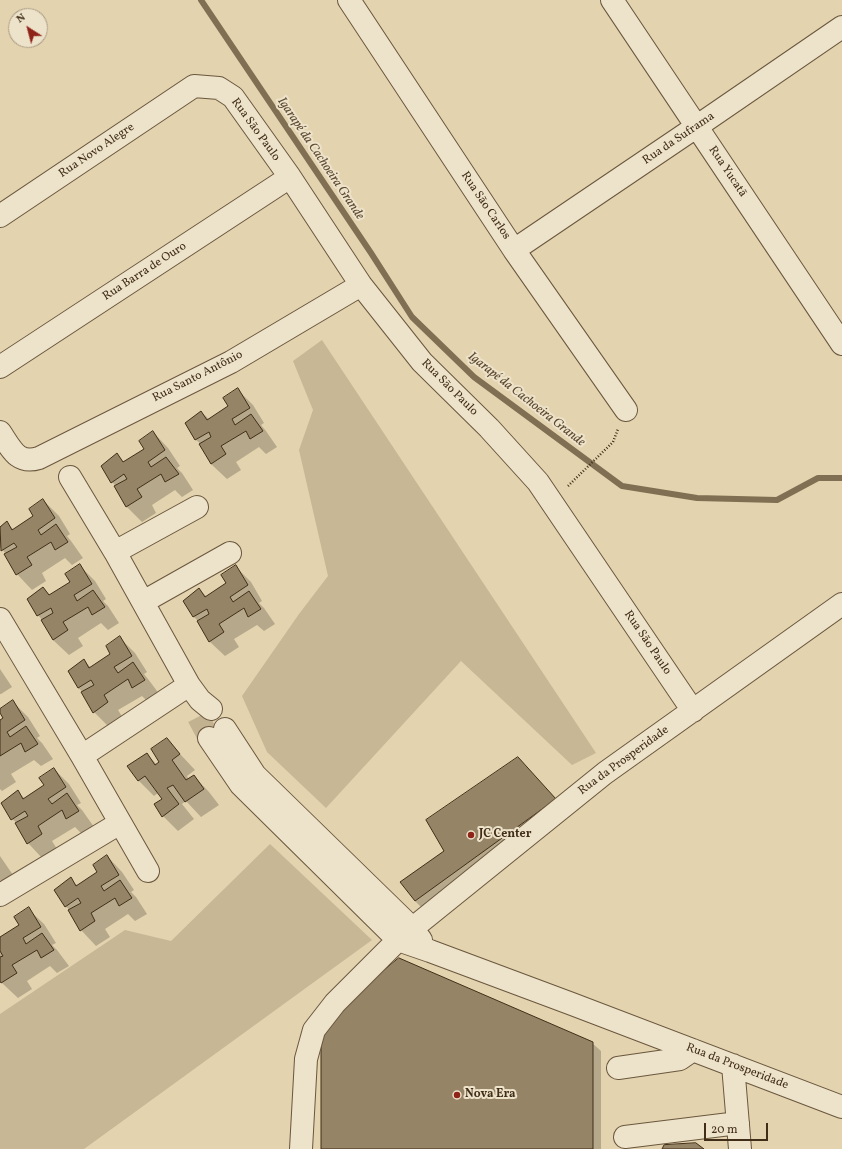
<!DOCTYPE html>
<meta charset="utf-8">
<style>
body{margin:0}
#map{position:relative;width:842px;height:1149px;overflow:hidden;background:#e3d3ae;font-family:Vollkorn,serif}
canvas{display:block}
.north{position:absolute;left:8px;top:8px;width:40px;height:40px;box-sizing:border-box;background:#ede2ca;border:1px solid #a89a83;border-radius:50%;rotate:324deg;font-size:11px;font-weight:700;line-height:16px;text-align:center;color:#412e18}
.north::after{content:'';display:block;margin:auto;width:14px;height:18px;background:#8f2418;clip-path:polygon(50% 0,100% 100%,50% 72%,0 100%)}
.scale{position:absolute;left:704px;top:1123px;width:64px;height:18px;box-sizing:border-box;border:2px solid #412e18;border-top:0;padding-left:5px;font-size:12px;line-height:14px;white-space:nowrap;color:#412e18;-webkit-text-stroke:3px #ede2ca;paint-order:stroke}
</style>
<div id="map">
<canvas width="842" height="1149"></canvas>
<div class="north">N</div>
<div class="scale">20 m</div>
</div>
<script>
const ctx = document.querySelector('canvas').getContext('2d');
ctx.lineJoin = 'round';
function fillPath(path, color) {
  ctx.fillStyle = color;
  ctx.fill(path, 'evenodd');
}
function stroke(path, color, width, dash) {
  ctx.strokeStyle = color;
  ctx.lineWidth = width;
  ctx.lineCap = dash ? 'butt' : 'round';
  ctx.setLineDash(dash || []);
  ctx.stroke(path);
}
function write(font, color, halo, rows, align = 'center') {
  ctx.font = font + ' Vollkorn,serif';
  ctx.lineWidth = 4;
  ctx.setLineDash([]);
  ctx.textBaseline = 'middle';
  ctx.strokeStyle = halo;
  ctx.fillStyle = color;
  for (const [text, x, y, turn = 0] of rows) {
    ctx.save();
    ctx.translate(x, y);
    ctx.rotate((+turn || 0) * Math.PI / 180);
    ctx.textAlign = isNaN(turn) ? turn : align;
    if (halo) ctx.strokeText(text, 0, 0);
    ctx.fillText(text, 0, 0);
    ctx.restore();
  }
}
fillPath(new Path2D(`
 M322,340l274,413 -24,12 -111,-104 -135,147 -59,-56 -25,-56 57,-82 29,-38 -29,-126 14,-40 -20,-49z
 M270,844l102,96 -288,209h-84v-135l125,-84 46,11z`), '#c7b794');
fillPath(new Path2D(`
 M238,390l15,15 11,18 -3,2 5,6 11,16 -11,7 -7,-7 -23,15 5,8 -14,9 -16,-15 -10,-20 -5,-4 -10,-16 15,-12 8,7 20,-13z
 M153,432l15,16 12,18 -3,2 5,5 11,17 -11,7 -7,-7 -23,15 4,8 -14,9 -15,-15 -11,-21 -4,-4 5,-27 7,7 21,-13z
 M43,500l16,16 11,18 -3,2 4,5 12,17 -11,7 -7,-7 -23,15 4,8 -14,9 -15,-16 -11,-20 -6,-7v-19l7,-5 7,7 21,-13z
 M80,566l15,15 11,18 -3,2 5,5 11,17 -11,7 -7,-7 -23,15 5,8 -14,9 -16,-15 -11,-20 -4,-5 5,-27 7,7 21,-13z
 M236,567l15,15 11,19 -3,2 5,5 11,16 -11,7 -7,-6 -23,14 5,8 -14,9 -16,-15 -11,-20 -4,-4 -9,-16 14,-12 8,8 20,-14z
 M120,638l15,15 12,19 -3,2 4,5 12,16 -12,7 -6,-6 -24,14 5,8 -14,9 -15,-15 -11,-20 -5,-4 6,-28 7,8 21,-14z
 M0,669l12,18 -11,7h-1z
 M13,702l15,15 12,19 -3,2 5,5 11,16 -12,7 -7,-6 -23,14 5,8 -14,9 -2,-2v-68l5,-3 -5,-7z
 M167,740l28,30 -8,6 2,4 5,-4 15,16 10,13 -18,12 -15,-16 -4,3 12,15 -16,12 -15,-15v-17l-5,-6 -4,3 -16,-16 9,-26 10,11 4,-2z
 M518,758l48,53 -140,101 -11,-11 30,-50z
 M54,769l15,15 12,19 -4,2 5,5 12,17 -12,7 -7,-7 -23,14 5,8 -14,10 -15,-16 -11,-20 -5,-4 5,-28 8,8 21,-14z
 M0,856l13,19 -12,6 -1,-1z
 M107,856l15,16 12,18 -3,2 5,5 11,17 -12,7 -7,-7 -23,15 5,8 -14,9 -15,-16 -11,-20 -5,-4 5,-27 8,7 21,-13z
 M28,909l16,15 12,19 -4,2 5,5 12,16 -12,7 -7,-7 -23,15 5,8 -14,9 -16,-15 -2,-4v-41l20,-13z
 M592,1043l9,8v98h-279z`), '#0003');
stroke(new Path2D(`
 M201,0l170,253 41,64 62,60 148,109 75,12 80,2 41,-22h24`), '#816f53', 6);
const building = new Path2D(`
 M238,388l12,20 -18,11 3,6 16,-11 12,17 -13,8 -4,-8 -25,15 5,8 -15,10 -12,-20 12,-7 -2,-5 -14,8 -10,-17 16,-12 6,9 21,-14 -5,-8z
 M153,431l12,19 -17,12 3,5 15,-10 13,17 -14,8 -4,-8 -24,15 5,8 -16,10 -12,-21 13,-7 -3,-5 -13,9 -10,-17 16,-13 6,9 21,-13 -5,-8z
 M43,499l12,19 -17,12 3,5 15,-11 12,18 -13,8 -4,-8 -24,15 5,8 -16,10 -12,-21 13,-7 -3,-4 -13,8 -1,-24 7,-6 5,9 21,-14 -4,-7z
 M80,564l12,20 -18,11 3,6 16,-11 12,17 -13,8 -4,-8 -25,15 5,8 -15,10 -12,-20 12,-7 -2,-5 -14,8 -10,-17 16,-12 6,8 21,-13 -5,-8z
 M236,565l12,20 -18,12 3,5 16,-11 12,18 -13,8 -4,-9 -25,16 5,8 -15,10 -12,-21 12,-7 -2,-5 -14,8 -10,-16 16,-13 6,9 21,-14 -5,-8z
 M120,636l12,20 -18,11 4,6 15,-11 12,18 -13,8 -4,-9 -24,16 4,7 -15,11 -12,-21 13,-7 -3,-5 -13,8 -10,-17 16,-12 5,9 21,-14 -4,-8z
 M13,700l12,20 -18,12 3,5 16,-11 12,18 -13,8 -4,-9 -21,13v-36l3,-2 -3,-5v-4z
 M167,738l13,16 -8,6 14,20 8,-5 10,14 -19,13 -12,-17 -6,3 12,16 -17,13 -8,-13 8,-5 -17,-23 -7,5 -11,-15 20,-13 8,12 4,-3 -8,-13z
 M518,757l38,42 -141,102 -15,-19 44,-31 -18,-31z
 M54,768l12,19 -18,12 4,5 15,-11 12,18 -13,8 -4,-9 -24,16 4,8 -15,10 -12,-21 13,-7 -3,-5 -14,9 -10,-17 17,-13 5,9 21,-14 -5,-7z
 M107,855l12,20 -18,11 3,5 16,-11 12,18 -13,8 -4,-8 -24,15 4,8 -15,10 -12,-21 13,-7 -3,-5 -13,9 -11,-17 17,-13 5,9 21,-14 -4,-7z
 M29,907l12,20 -18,11 3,6 16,-11 12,17 -13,8 -4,-8 -25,15 5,8 -16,10 -1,-2v-24l3,-1 -3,-5v-14l19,-12 -5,-8z
 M399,958l194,84v107h-272v-115l15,-24z
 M696,1143l8,6h-42l2,-4z`);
fillPath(building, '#958466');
stroke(building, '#412e18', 1);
stroke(new Path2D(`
 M198,717l11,21`), '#c3b290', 22, [22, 11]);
const minor = new Path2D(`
 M349,0l165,250 112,160
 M612,0l230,344
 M0,216l194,-130 25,2 14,9 57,80 71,108 61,77 67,66 49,54 155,229
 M514,250l182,-123 146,-100
 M0,367l290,-190
 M0,432c11,16 17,33 39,26l192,-96 130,-77
 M70,477l45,75 74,133 11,15 11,9
 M115,552l82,-45
 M143,602l87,-49
 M0,619l82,137 66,115
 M225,729l30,46 157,153 9,12
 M209,738l32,47 157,155 32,11 142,53 270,103
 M82,756l107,-71
 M0,895l120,-72
 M733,1065l7,84
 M618,1068l62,-9 13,-9
 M625,1137l113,-14
 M301,1149l5,-90 8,-29 21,-27 63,-63 207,-167 237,-169`);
stroke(minor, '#6a573e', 24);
stroke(new Path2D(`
 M568,486l45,-44 5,-13`), '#412e18', 2.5, [1, 2]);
stroke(minor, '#ede2ca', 22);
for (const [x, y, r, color] of [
 [471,835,4,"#8f2418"],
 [457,1095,4,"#8f2418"]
]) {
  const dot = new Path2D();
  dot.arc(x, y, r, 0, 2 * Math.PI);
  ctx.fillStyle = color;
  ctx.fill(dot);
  stroke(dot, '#ede2ca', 1.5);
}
write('12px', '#412e18', '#ede2ca', [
 ["Rua São Paulo",255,130,54],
 ["Rua da Suframa",679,139,-34],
 ["Rua Novo Alegre",97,151,-34],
 ["Rua Yucatã",727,172,56],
 ["Rua São Carlos",485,206,56],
 ["Rua Barra de Ouro",145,272,-33],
 ["Rua Santo Antônio",198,377,-27],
 ["Rua São Paulo",449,388,45],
 ["Rua São Paulo",647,643,56],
 ["Rua da Prosperidade",624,761,-36],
 ["Rua da Prosperidade",737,1067,21]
]);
write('bold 12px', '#412e18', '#ede2ca', [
 ["JC Center",479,835],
 ["Nova Era",465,1095]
], 'left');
write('italic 13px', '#5c4931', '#ede2ca', [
 ["Igarapé da Cachoeira Grande",320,159,56],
 ["Igarapé da Cachoeira Grande",526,400,38]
]);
</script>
